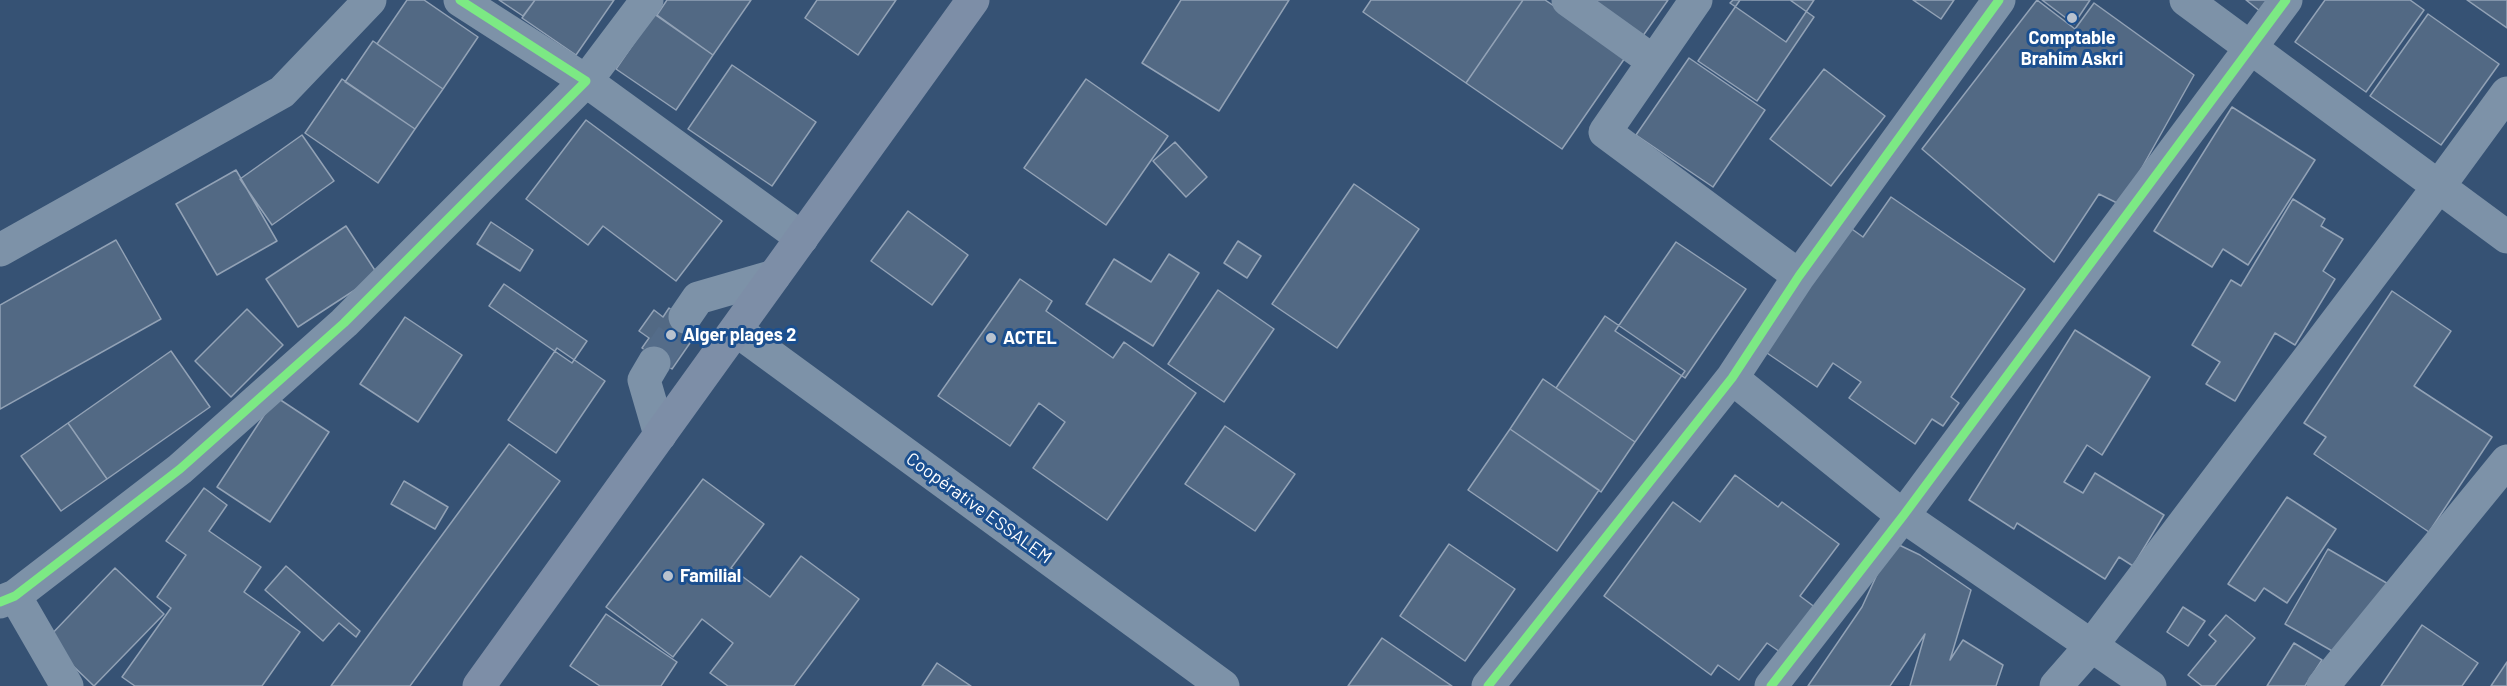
<!DOCTYPE html>
<meta charset="utf-8">
<style>
body{margin:0}
canvas{display:block;background:#365274}
</style>
<canvas width="2507" height="686"></canvas>
<script>
const ctx = document.querySelector('canvas').getContext('2d');
ctx.lineJoin = 'round';
function fillPath(path, color) {
  ctx.fillStyle = color;
  ctx.fill(path, 'evenodd');
}
function stroke(path, color, width, dash) {
  ctx.strokeStyle = color;
  ctx.lineWidth = width;
  ctx.lineCap = dash ? 'butt' : 'round';
  ctx.setLineDash(dash || []);
  ctx.stroke(path);
}
function write(font, color, halo, rows, align = 'center') {
  ctx.font = font + ' Barlow,sans-serif';
  ctx.lineWidth = 6;
  ctx.setLineDash([]);
  ctx.textBaseline = 'middle';
  ctx.strokeStyle = halo;
  ctx.fillStyle = color;
  for (const [text, x, y, turn = 0] of rows) {
    ctx.save();
    ctx.translate(x, y);
    ctx.rotate((+turn || 0) * Math.PI / 180);
    ctx.textAlign = isNaN(turn) ? turn : align;
    if (halo) ctx.strokeText(text, 0, 0);
    ctx.fillText(text, 0, 0);
    ctx.restore();
  }
}
const building = new Path2D(`
 M407,0h17l54,37 -35,52 -66,-45z
 M499,0h36l-12,16z
 M535,0h79l-38,55 -54,-37z
 M667,0h84l-38,55 -56,-40z
 M817,0h79l-38,55 -53,-37z
 M1181,0h108l-70,111 -77,-48z
 M1371,0h152l-57,83 -103,-71z
 M1523,0h22l82,55 -65,94 -96,-66z
 M1582,0h86l-28,40z
 M1733,0h81l-28,42 -56,-39z
 M1740,0h50l24,17 -57,84 -59,-40z
 M1913,0h41l-13,19z
 M2037,0l38,29 19,-26 100,72 -73,130 -22,-11 -45,68 -132,-113z
 M2042,0h48l-16,24z
 M2246,0h24l-9,12z
 M2325,0h85l14,10 -58,82 -71,-50z
 M2467,0h40v28z
 M654,14l59,41 -37,55 -60,-41z
 M2428,14l71,50 -58,81 -71,-49z
 M373,41l70,48 -28,40 -70,-47z
 M1689,58l76,52 -52,77 -77,-52z
 M732,65l84,57 -44,64 -84,-57z
 M1824,69l61,47 -54,70 -61,-47z
 M342,79l73,50 -37,54 -73,-50z
 M1086,79l82,57 -62,89 -82,-57z
 M2232,107l83,53 -67,105 -25,-16 -11,18 -58,-36z
 M586,120l136,101 -46,60 -73,-55 -15,19 -62,-46z
 M302,135l32,46 -62,44 -32,-46z
 M1175,142l32,35 -21,20 -33,-36z
 M236,170l41,71 -60,34 -41,-71z
 M1354,184l65,45 -82,119 -65,-44z
 M1891,197l134,92 -74,108 8,6 -16,23 -11,-7 -17,25 -66,-46 12,-16 -28,-19 -16,24 -53,-36 85,-124 14,10z
 M2293,199l32,20 -4,7 22,13 -20,32 12,8 -40,66 -20,-12 -40,68 -29,-17 14,-22 -28,-17 39,-65 10,6z
 M908,211l60,44 -36,50 -61,-44z
 M491,222l42,28 -13,21 -43,-27z
 M346,226l32,49 -80,52 -32,-48z
 M116,240l45,79 -161,90v-104z
 M1238,241l23,15 -14,22 -23,-15z
 M1676,242l70,47 -61,89 -70,-47z
 M1169,254l30,19 -46,73 -67,-42 28,-45 37,23z
 M1020,279l32,22 -6,10 67,47 11,-16 72,51 -89,127 -74,-52 32,-46 -26,-19 -29,43 -72,-50z
 M504,284l83,57 -15,22 -83,-57z
 M1218,290l56,39 -50,73 -56,-38z
 M2392,291l59,40 -37,55 78,51 -63,95 -115,-78 12,-17 -22,-14z
 M669,308l30,22 -27,39 -30,-21 7,-10 -10,-7 15,-21 9,7z
 M247,309l36,36 -52,52 -36,-36z
 M1605,316l80,55 -50,71 -79,-54z
 M405,317l57,38 -44,67 -58,-38z
 M2075,330l75,47 -48,78 -15,-10 -23,37 19,11 12,-20 69,42 -31,51 -14,-9 -14,22 -88,-56 -3,6 -45,-29z
 M557,348l48,33 -49,72 -48,-33z
 M171,351l39,56 -103,72 -39,-56z
 M1543,379l92,63 -34,50 -91,-63z
 M276,397l53,35 -59,90 -53,-35z
 M68,423l39,56 -46,32 -40,-55z
 M1225,426l70,48 -40,57 -70,-47z
 M1510,429l89,61 -42,61 -89,-61z
 M509,444l51,37 -150,205h-79z
 M1735,475l43,32 4,-5 57,42 -39,52 16,12 -33,46 -16,-11 -28,37 -21,-15 -7,10 -107,-79 69,-94 27,20z
 M703,479l61,45 -33,44 39,29 31,-41 58,43 -65,87h-66l-18,-13 23,-30 -31,-24 -29,38 -67,-50z
 M404,481l44,26 -13,22 -44,-25z
 M204,488l23,17 -18,26 52,36 -17,25 56,40 -38,54h-127l-13,-9 49,-69 -14,-11 29,-42 -20,-14z
 M2287,497l49,32 -49,74 -23,-15 -9,13 -27,-17z
 M1449,544l66,45 -50,72 -65,-45z
 M1897,544l23,11 51,35 -21,70 13,-20 40,25 -7,21h-86l15,-52 -35,52h-82l54,-79 18,-39z
 M2328,549l62,36 -42,75 -63,-36z
 M286,566l74,65 -4,6 -17,-14 -16,18 -58,-51z
 M115,568l49,46 -70,72 -48,-46z
 M2183,607l22,14 -17,25 -21,-14z
 M606,614l71,48 -16,24h-61l-30,-20z
 M2226,615l29,23 -40,48h-13l-14,-11 28,-34 -7,-6z
 M2422,625l56,38 -16,23h-81z
 M1382,638l70,48h-104z
 M2294,643l28,17 -17,26h-38z
 M2507,662v24h-16z
 M937,663l34,23h-49z`);
fillPath(building, '#526984');
stroke(building, '#92a2b6', 1.5);
stroke(new Path2D(`
 M654,363l31,-46`), '#546c89', 33, [33, 16]);
stroke(new Path2D(`
 M647,0l-61,81 216,157
 M1568,0l85,61
 M1696,0l-91,132 194,144
 M2186,0l321,237
 M0,250l282,-158 88,-92
 M685,317l13,-19 76,-22
 M736,330l487,356
 M654,363l-10,17 16,55
 M1732,378l171,138 247,170
 M15,596l52,90
 M0,602l15,-6 165,-127 164,-146 242,-242 -126,-81
 M1488,686l244,-308 67,-102 200,-276
 M1771,686l132,-170 383,-516
 M2056,686l36,-41 347,-459 68,-93
 M2323,686l184,-225`), '#7d92a8', 33);
stroke(new Path2D(`
 M479,686l494,-686`), '#7d8ea7', 33);
stroke(new Path2D(`
 M0,602l15,-6 165,-127 164,-146 242,-242 -126,-81
 M1488,686l244,-308 67,-102 200,-276
 M1771,686l132,-170 383,-516`), '#7ce984', 9);
for (const [x, y, r, color] of [
 [2072,18,6,"#b9c2ce"],
 [671,335,6,"#b9c2ce"],
 [991,338,6,"#b9c2ce"],
 [668,576,6,"#b9c2ce"]
]) {
  const dot = new Path2D();
  dot.arc(x, y, r, 0, 2 * Math.PI);
  ctx.fillStyle = color;
  ctx.fill(dot);
  stroke(dot, '#1b4f8f', 2);
}
write('bold 18px', '#fff', '#1b4f8f', [
 ["Comptable",2072,38,"center"],
 ["Brahim Askri",2072,59,"center"],
 ["Alger plages 2",683,335],
 ["ACTEL",1003,338],
 ["Familial",680,576]
], 'left');
write('18px', '#fff', '#1b4f8f', [
 ["Coopérative ESSALEM",979,508,36]
]);
</script>
